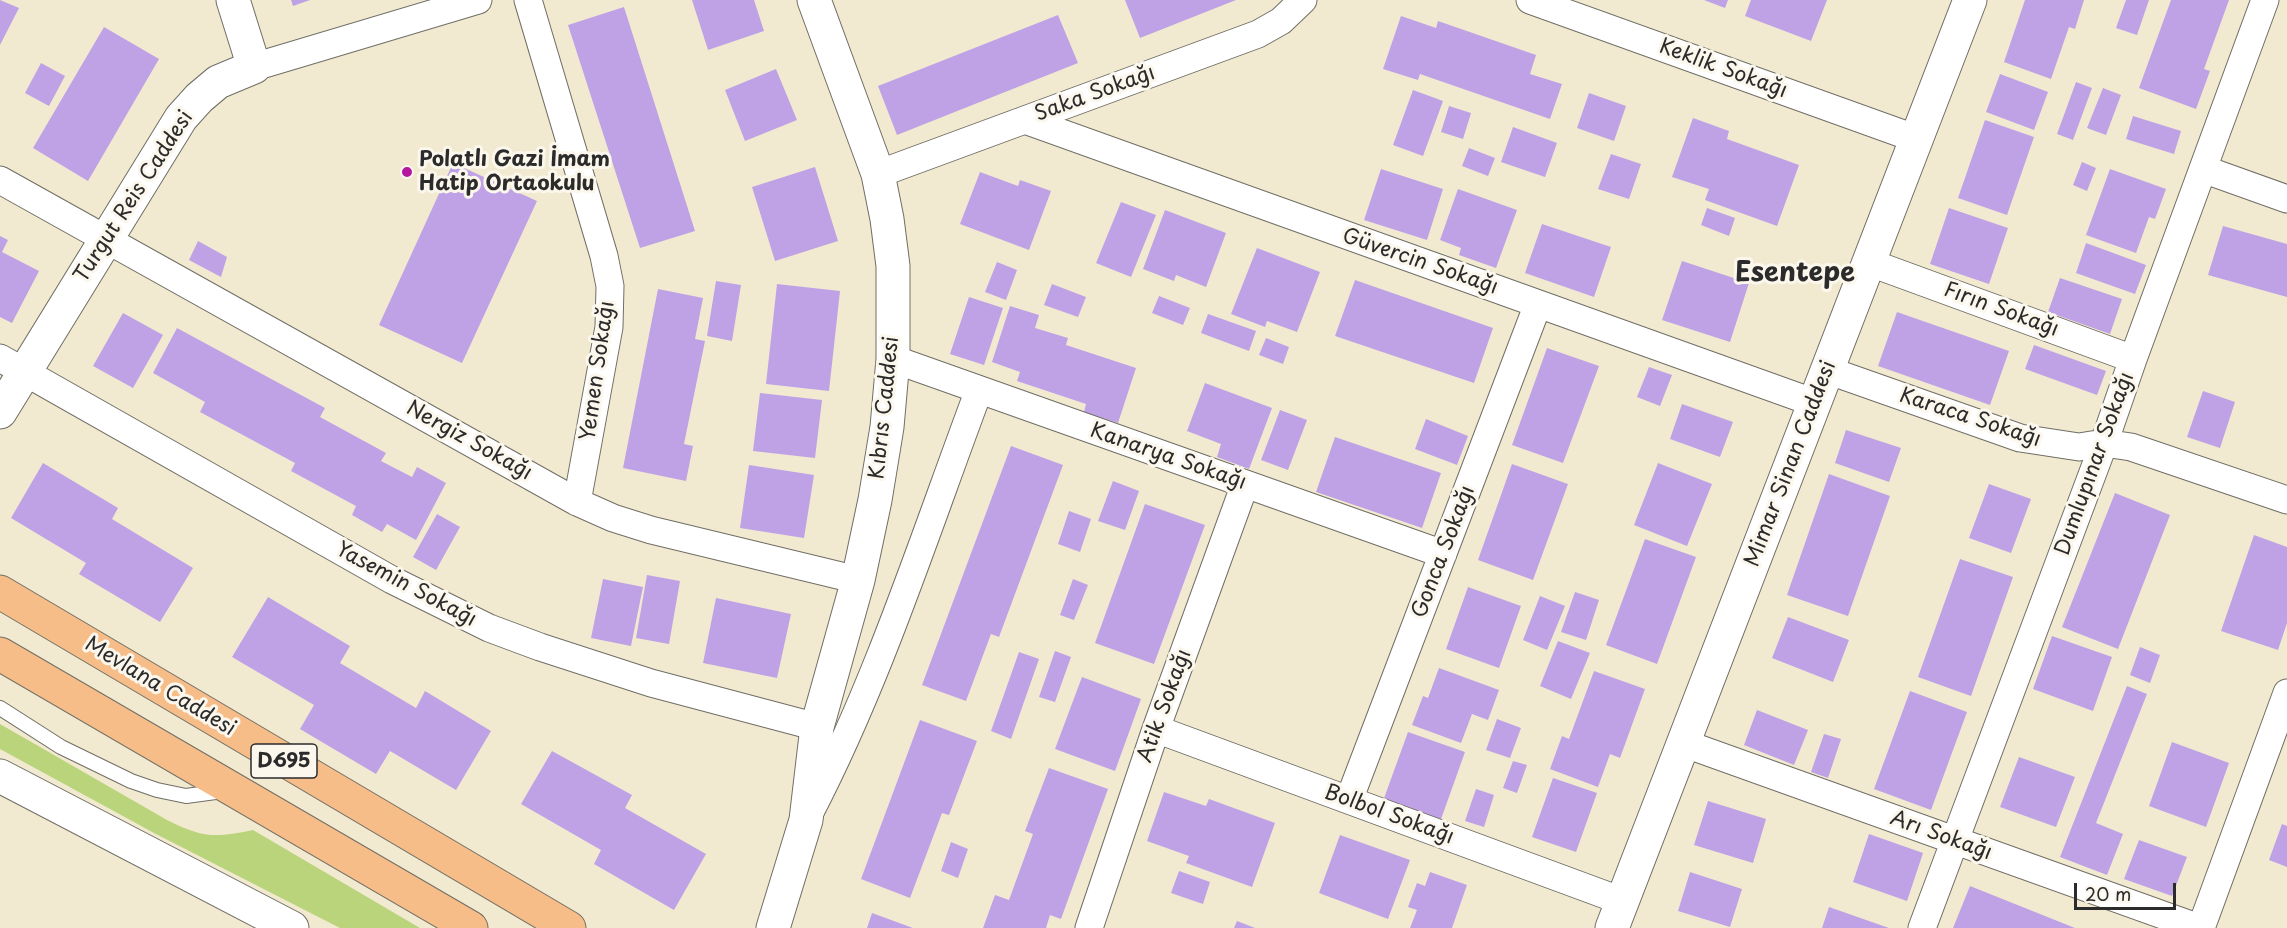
<!DOCTYPE html>
<meta charset="utf-8">
<style>
body{margin:0}
#map{position:relative;width:2287px;height:928px;overflow:hidden;background:#f1ead1;font-family:"Playpen Sans",sans-serif}
canvas{display:block}
.scale{position:absolute;left:2074px;top:883px;width:102px;height:27px;box-sizing:border-box;border:3px solid #2b2b2b;border-top:0;padding-left:8px;font-size:18px;line-height:21px;white-space:nowrap;color:#2b2b2b;-webkit-text-stroke:4px #fbf7ec;paint-order:stroke}
</style>
<div id="map">
<canvas width="2287" height="928"></canvas>
<div class="scale">20 m</div>
</div>
<script>
const ctx = document.querySelector('canvas').getContext('2d');
ctx.lineJoin = 'round';
function fillPath(path, color) {
  ctx.fillStyle = color;
  ctx.fill(path, 'evenodd');
}
function stroke(path, color, width, dash) {
  ctx.strokeStyle = color;
  ctx.lineWidth = width;
  ctx.lineCap = dash ? 'butt' : 'round';
  ctx.setLineDash(dash || []);
  ctx.stroke(path);
}
function write(font, color, halo, rows, align = 'center') {
  ctx.font = font + ' "Playpen Sans",sans-serif';
  ctx.lineWidth = 6;
  ctx.setLineDash([]);
  ctx.textBaseline = 'middle';
  ctx.strokeStyle = halo;
  ctx.fillStyle = color;
  for (const [text, x, y, turn = 0] of rows) {
    ctx.save();
    ctx.translate(x, y);
    ctx.rotate((+turn || 0) * Math.PI / 180);
    ctx.textAlign = isNaN(turn) ? turn : align;
    if (halo) ctx.strokeText(text, 0, 0);
    ctx.fillText(text, 0, 0);
    ctx.restore();
  }
}
fillPath(new Path2D(`
 M0,724l167,96c36,18 47,18 86,10l167,98h-80l-186,-95 -154,-84z`), '#b9d47a');
fillPath(new Path2D(`
 M0,0l19,8 -19,37z
 M291,0h19l-17,6z
 M692,0h62l10,31 -56,19z
 M1125,0h111l-96,38z
 M1704,0h24l-3,8z
 M1751,0h76l-16,41 -66,-25z
 M2025,0h59l-9,29 -6,-2 -18,52 -47,-17z
 M2126,0h23l-12,35 -21,-7z
 M2171,0h58l-25,69 6,2 -14,38 -57,-21z
 M624,7l71,224 -55,17 -72,-223z
 M1058,15l20,48 -181,72 -19,-49z
 M1401,16l35,12 2,-7 98,34 -6,19 32,10 -12,35 -130,-45 -2,6 -35,-11z
 M104,27l55,32 -71,122 -55,-33z
 M41,63l24,13 -16,30 -24,-13z
 M776,69l21,51 -52,21 -20,-51z
 M2000,74l48,18 -14,38 -48,-18z
 M2076,82l16,6 -19,52 -16,-6z
 M2103,88l18,7 -15,40 -19,-7z
 M1413,90l30,11 -20,55 -30,-11z
 M1589,93l37,13 -12,35 -37,-13z
 M1449,106l22,7 -8,26 -22,-7z
 M2133,116l48,15 -7,23 -48,-15z
 M1693,118l36,13 -2,8 72,26 -22,61 -72,-26 4,-11 -37,-12z
 M1985,120l49,17 -27,78 -49,-17z
 M1513,127l44,16 -12,34 -44,-15z
 M1469,148l26,10 -7,18 -26,-10z
 M1611,154l30,10 -12,35 -31,-10z
 M2082,162l14,6 -9,23 -14,-6z
 M453,163l84,38 -75,162 -83,-38z
 M815,167l23,74 -63,20 -23,-74z
 M1381,169l62,20 -16,51 -63,-20z
 M2110,169l56,20 -11,30 -6,-2 -13,36 -50,-18z
 M980,172l38,14 2,-6 31,11 -22,59 -69,-26z
 M1458,189l59,21 -21,58 -37,-13 2,-7 -21,-8z
 M1121,202l35,13 -25,62 -35,-14z
 M1707,208l28,10 -6,18 -28,-11z
 M1949,208l59,20 -19,56 -59,-20z
 M1165,210l61,23 -20,54 -30,-12 -2,6 -31,-12z
 M1542,224l69,23 -17,50 -69,-24z
 M2223,226l64,18v53l-79,-22z
 M0,236l8,4 -6,12 37,19 -27,52 -12,-6z
 M198,241l29,16 -6,20 -32,-17z
 M2086,243l60,22 -11,29 -59,-21z
 M1257,248l63,24 -23,60 -30,-11 -2,6 -34,-13z
 M1682,261l67,22 -19,59 -68,-22z
 M997,262l20,8 -11,30 -21,-8z
 M2060,278l62,21 -12,35 -62,-22z
 M1355,280l138,48 -19,55 -139,-47z
 M716,281l25,4 -9,56 -25,-5z
 M777,284l63,7 -11,100 -63,-7z
 M1052,284l34,13 -8,20 -34,-12z
 M658,289l45,9 -8,41 10,2 -21,103 9,2 -7,35 -63,-13z
 M1159,296l31,12 -7,17 -31,-12z
 M969,297l34,11 -19,57 -34,-11z
 M1010,306l29,9 -4,13 33,10 -2,7 70,23 -18,55 -34,-11 2,-8 -69,-23 3,-9 -28,-10z
 M1897,312l112,39 -19,54 -112,-39z
 M123,313l40,22 -30,53 -40,-22z
 M1208,314l48,17 -7,20 -48,-18z
 M177,328l148,80 -5,9 66,36 -5,8 31,16 5,-10 29,16 -30,57 -29,-16 -5,8 -30,-17 4,-9 -65,-35 4,-8 -95,-51 5,-10 -52,-29z
 M1266,338l23,9 -6,17 -24,-9z
 M2034,345l72,26 -9,24 -72,-26z
 M1547,348l52,18 -36,97 -51,-18z
 M1649,367l23,8 -12,31 -23,-9z
 M1205,383l67,25 -23,61 -32,-12 4,-13 -34,-13z
 M2203,391l32,11 -15,46 -33,-11z
 M760,393l62,7 -7,58 -62,-7z
 M1682,404l51,18 -13,35 -50,-18z
 M1280,410l27,10 -19,50 -27,-10z
 M1426,419l42,17 -11,29 -42,-16z
 M1846,430l55,18 -12,34 -54,-19z
 M1335,437l106,36 -19,55 -106,-36z
 M1011,446l52,19 -64,172 -8,-3 -25,67 -44,-16z
 M43,463l75,45 -6,11 81,49 -33,54 -81,-48 7,-11 -75,-45z
 M1658,463l54,21 -25,62 -53,-21z
 M1512,464l56,20 -35,96 -55,-20z
 M749,465l65,10 -10,63 -64,-10z
 M1829,474l61,22 -42,120 -61,-21z
 M1113,481l26,10 -14,39 -27,-9z
 M1989,484l42,15 -20,54 -42,-15z
 M2115,493l55,22 -52,134 -56,-22z
 M1145,504l60,21 -51,139 -59,-21z
 M1069,511l22,8 -11,33 -22,-8z
 M437,514l23,13 -24,43 -23,-13z
 M2254,535l33,12v76l-9,27 -57,-19z
 M1645,539l51,18 -39,107 -51,-19z
 M1960,559l53,18 -42,119 -53,-19z
 M647,575l33,6 -11,63 -33,-6z
 M603,579l40,8 -12,59 -40,-8z
 M1073,579l15,6 -14,35 -14,-5z
 M1468,587l53,19 -22,62 -53,-19z
 M1575,592l24,8 -13,40 -25,-8z
 M1540,596l25,10 -18,44 -24,-10z
 M268,597l82,49 -10,17 76,45 9,-17 66,40 -35,59 -66,-39 -14,23 -76,-45 14,-24 -82,-48z
 M716,598l75,16 -14,64 -74,-15z
 M1788,617l61,23 -16,42 -61,-24z
 M2052,636l60,21 -19,54 -60,-22z
 M1558,641l32,12 -19,46 -31,-13z
 M2140,647l20,8 -10,28 -20,-8z
 M1055,651l16,6 -16,45 -16,-5z
 M1019,652l20,7 -28,80 -20,-8z
 M1439,668l60,22 -11,30 -16,-6 -11,29 -49,-18 11,-29 5,2z
 M1594,671l51,18 -25,69 -10,-4 -12,33 -48,-18 12,-33 7,3z
 M1082,677l59,22 -26,72 -60,-22z
 M2127,686l20,8 -51,129 27,11 -16,41 -47,-18z
 M1910,691l57,21 -36,98 -57,-21z
 M1757,710l51,20 -14,35 -50,-20z
 M1497,719l24,9 -11,30 -24,-8z
 M920,720l57,21 -28,74 -7,-2 -32,85 -49,-19z
 M1408,732l57,20 -25,70 -57,-21z
 M1824,734l17,5 -13,39 -17,-6z
 M2172,742l57,21 -23,64 -57,-21z
 M552,751l80,44 -7,13 81,46 -32,56 -80,-46 7,-14 -80,-46z
 M2019,757l56,20 -19,50 -56,-20z
 M1513,761l14,4 -10,28 -14,-5z
 M1049,768l59,21 -47,130 -11,-4 -4,13h-63l12,-33 14,5 24,-66 -8,-3z
 M1553,778l44,15 -21,59 -44,-15z
 M1476,789l18,6 -10,32 -19,-6z
 M1164,792l42,14 3,-7 66,24 -23,64 -66,-24 3,-7 -42,-15z
 M1708,801l58,18 -13,44 -59,-18z
 M2282,824l5,2v41l-18,-7z
 M1869,834l54,19 -16,48 -54,-19z
 M1340,835l70,25 -22,59 -69,-26z
 M2139,840l48,17 -15,39 -48,-17z
 M951,842l17,7 -10,29 -17,-7z
 M1179,871l31,11 -7,22 -32,-11z
 M1430,872l37,13 -15,43h-42l7,-18 -9,-3 9,-24 8,3z
 M1690,872l52,17 -12,38 -52,-16z
 M1970,886l105,42h-122z
 M1829,907l60,21h-67z
 M872,913l41,15h-46z
 M1237,921l18,7h-21z`), '#bfa2e5');
const service = new Path2D(`
 M0,708l61,39 70,34 26,9 29,6 37,-5`);
const minor = new Path2D(`
 M528,0l76,256 6,30 -1,41 -32,175
 M1530,0l387,139
 M254,67l224,-67
 M1025,120l790,283
 M2203,169l84,30
 M878,174l380,-140 23,-13 22,-21
 M0,180l577,322 36,16 38,12 207,50
 M1868,262l265,97
 M0,358l392,222 97,48 51,19 111,36 166,44
 M893,359l550,195
 M1827,370l193,68 59,9 25,-4 27,4 156,53
 M1156,729l466,172
 M1683,743l516,185
 M1349,800l189,-496
 M810,812c69,-133 116,-281 169,-422
 M1089,928l67,-199 89,-245
 M1922,928l182,-485 29,-84 132,-359
 M2201,928l86,-235`);
const tertiary = new Path2D(`
 M0,412l181,-294 18,-20 19,-16 36,-15 -21,-67
 M0,776l292,152
 M773,928l33,-108 11,-93 41,-147 17,-80 12,-73 6,-68v-93l-6,-47 -9,-45 -64,-174
 M1612,928l358,-928`);
const primary = new Path2D(`
 M0,592l569,336
 M0,654l471,274`);
stroke(service, '#706e65', 16);
stroke(minor, '#706e65', 29);
stroke(tertiary, '#706e65', 35);
stroke(primary, '#706e65', 35);
stroke(service, '#fff', 14);
stroke(minor, '#fff', 27);
stroke(tertiary, '#fff', 33);
stroke(primary, '#f7bd88', 33);
for (const [x, y, r, color] of [
 [407,172,6,"#b5179e"]
]) {
  const dot = new Path2D();
  dot.arc(x, y, r, 0, 2 * Math.PI);
  ctx.fillStyle = color;
  ctx.fill(dot);
  stroke(dot, '#fbf7ec', 2);
}
for (const [x, y, w] of [
 [284,761,66]
]) {
  const box = new Path2D();
  box.roundRect(x - w / 2, y - 17, w, 34, 4.5);
  ctx.fillStyle = '#fbf7ec';
  ctx.fill(box);
  stroke(box, '#2b2b2b', 1.5);
}
write('bold 20px', '#2b2b2b', null, [
 ["D695",284,761]
]);
write('21px', '#2b2b2b', '#fbf7ec', [
 ["Keklik Sokağı",1723,69,20],
 ["Saka Sokağı",1095,94,-20],
 ["Turgut Reis Caddesi",134,197,-57],
 ["Güvercin Sokağı",1420,262,19],
 ["Fırın Sokağı",2001,310,20],
 ["Yemen Sokağı",598,371,-82],
 ["Kıbrıs Caddesi",885,408,-84],
 ["Karaca Sokağı",1970,418,18],
 ["Nergiz Sokağı",469,441,29],
 ["Kanarya Sokağı",1168,457,19],
 ["Mimar Sinan Caddesi",1791,464,-69],
 ["Dumlupınar Sokağı",2095,464,-70],
 ["Gonca Sokağı",1444,552,-69],
 ["Yasemin Sokağı",406,585,28],
 ["Mevlana Caddesi",160,687,31],
 ["Atik Sokağı",1165,706,-70],
 ["Bolbol Sokağı",1389,815,20],
 ["Arı Sokağı",1941,836,20]
]);
write('bold 21px', '#2b2b2b', '#fbf7ec', [
 ["Polatlı Gazi İmam",419,160],
 ["Hatip Ortaokulu",419,184]
], 'left');
write('bold 27px', '#2b2b2b', '#fbf7ec', [
 ["Esentepe",1795,274]
]);
</script>
